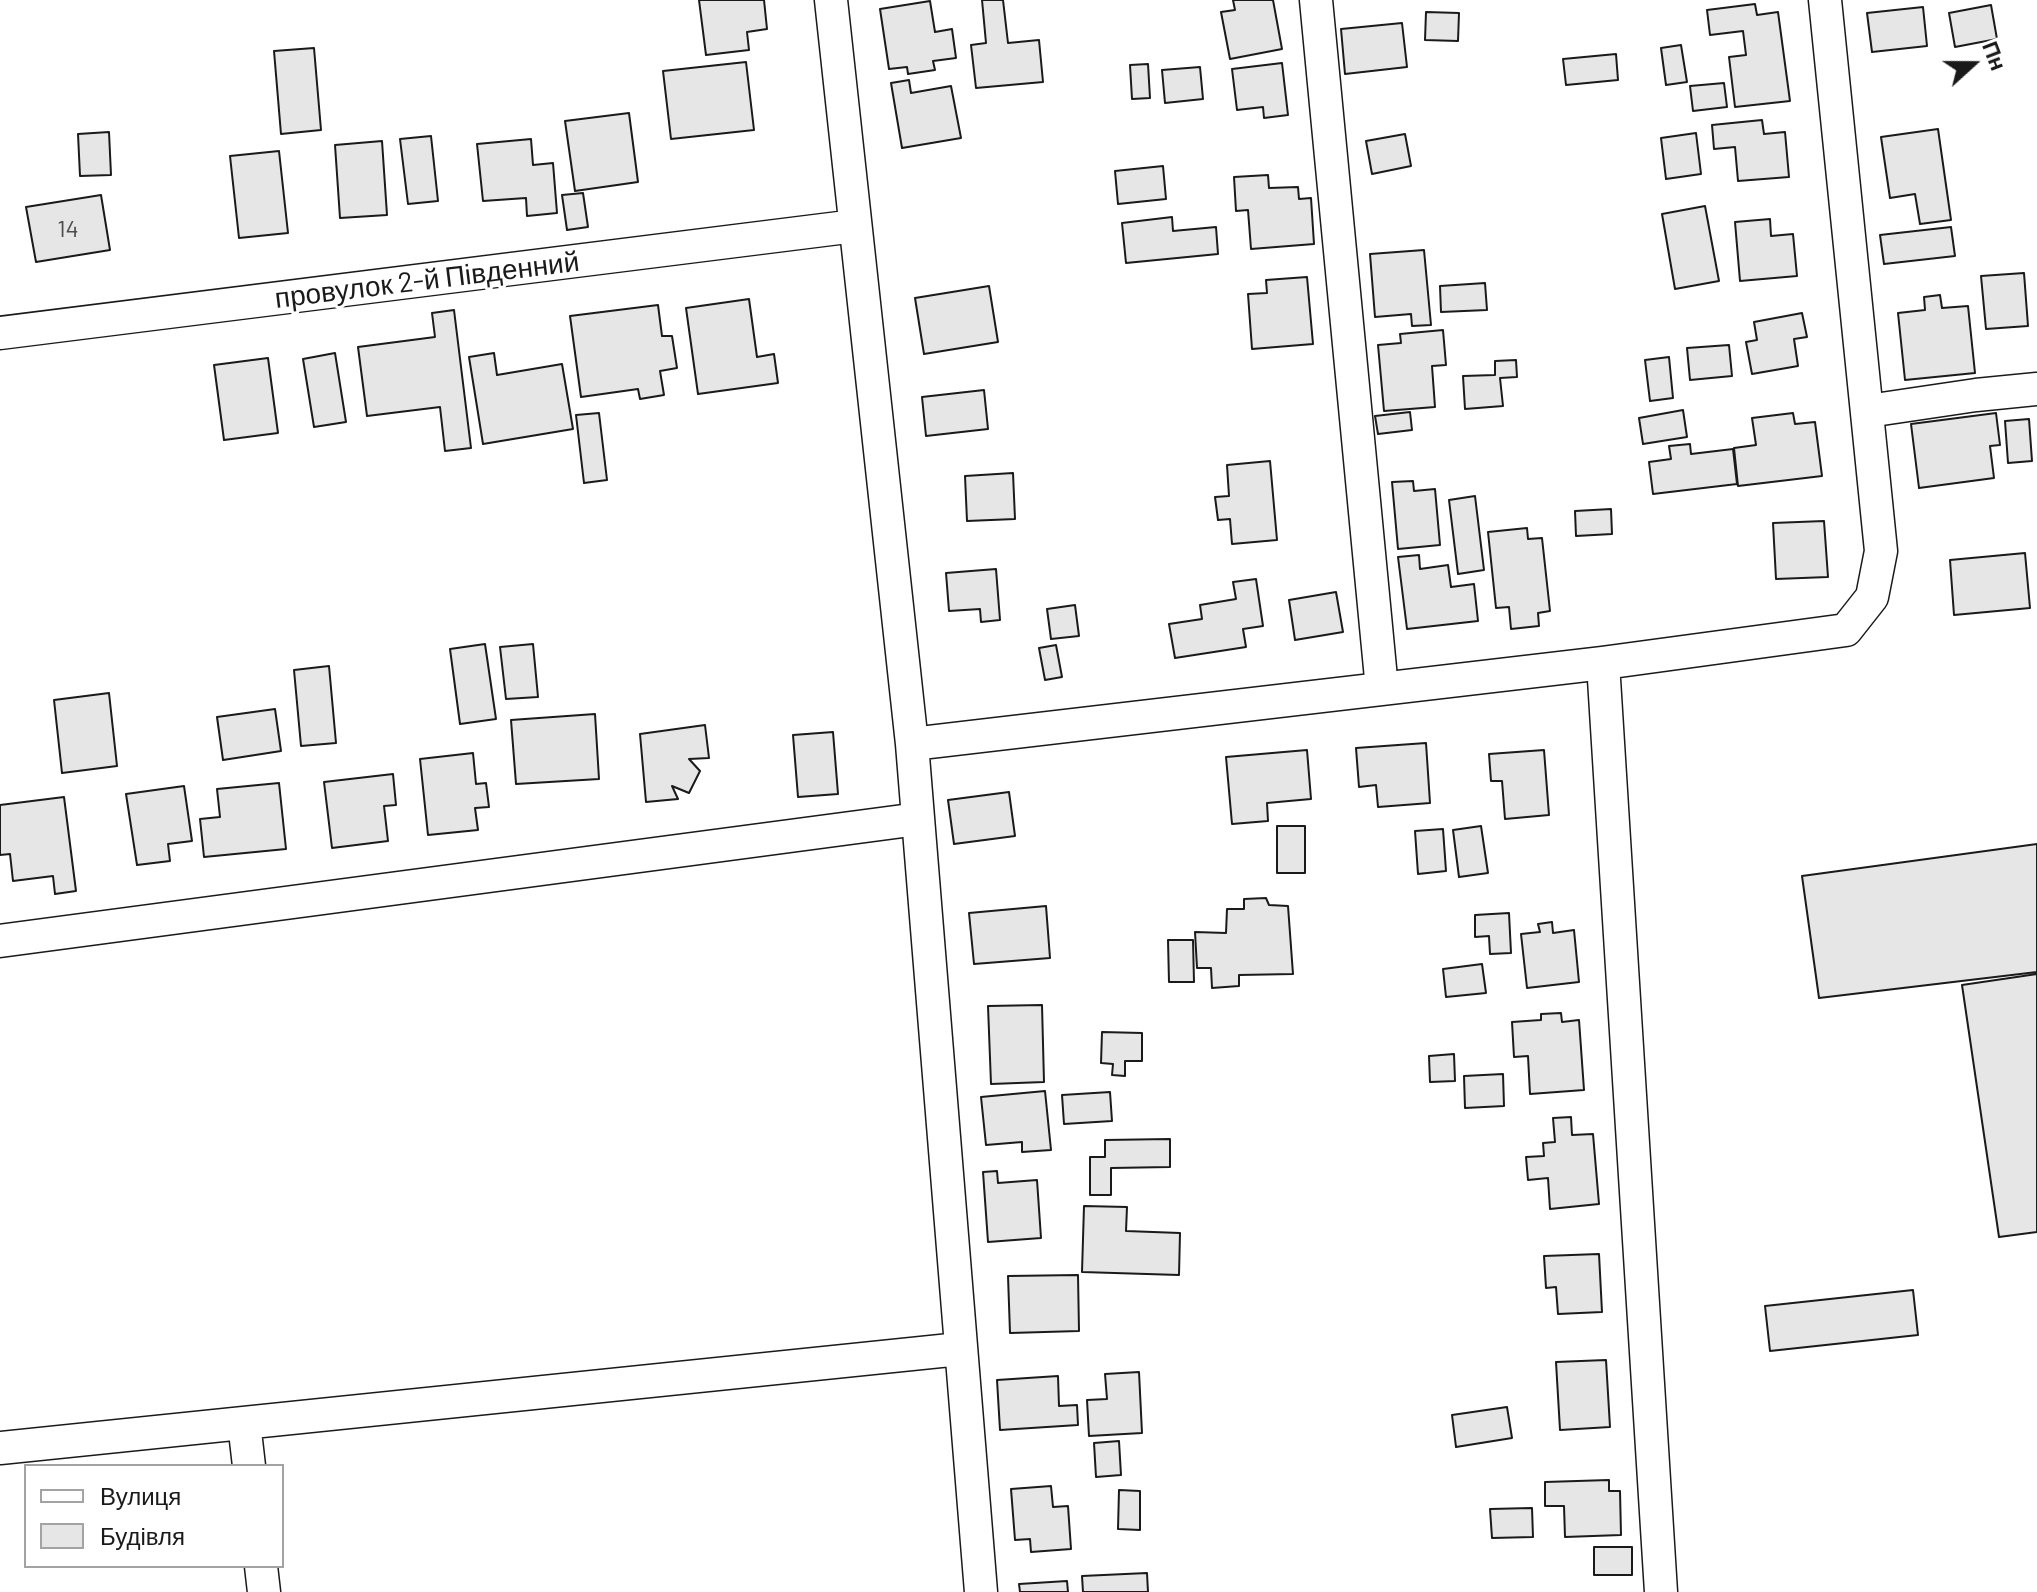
<!DOCTYPE html>
<meta charset="utf-8">
<style>
body{margin:0}
#map{position:relative;width:2037px;height:1592px;overflow:hidden;background:#fff;font-family:Barlow,sans-serif}
canvas{display:block}
.legend{position:absolute;left:24px;top:1464px;width:260px;height:104px;box-sizing:border-box;background:#fff;border:2px solid #a3a3a3;margin:0;padding:10px 14px;list-style:none;font-size:24px;color:#1a1a1a}
.legend li{display:flex;align-items:center;gap:16px;height:40px}
.legend b{width:40px;border:2px solid #a3a3a3}
.north{position:absolute;left:1933px;top:24px;width:80px;height:80px;-webkit-text-stroke:6px #fff;paint-order:stroke;rotate:69deg;font-size:22px;font-weight:700;line-height:32px;text-align:center;color:#1a1a1a}
.north::after{content:'';display:block;margin:auto;width:28px;height:36px;background:#1a1a1a;clip-path:polygon(50% 0,100% 100%,50% 72%,0 100%)}
</style>
<div id="map">
<canvas width="2037" height="1592"></canvas>
<ul class="legend">
<li><b style="height:10px;background:#fff"></b>Вулиця</li>
<li><b style="height:22px;background:#e6e6e6"></b>Будівля</li>
</ul>
<div class="north">Пн</div>
</div>
<script>
const ctx = document.querySelector('canvas').getContext('2d');
ctx.lineJoin = 'round';
function fillPath(path, color) {
  ctx.fillStyle = color;
  ctx.fill(path, 'evenodd');
}
function stroke(path, color, width, dash) {
  ctx.strokeStyle = color;
  ctx.lineWidth = width;
  ctx.lineCap = dash ? 'butt' : 'round';
  ctx.setLineDash(dash || []);
  ctx.stroke(path);
}
function write(font, color, halo, rows, align = 'center') {
  ctx.font = font + ' Barlow,sans-serif';
  ctx.lineWidth = 6;
  ctx.setLineDash([]);
  ctx.textBaseline = 'middle';
  ctx.strokeStyle = halo;
  ctx.fillStyle = color;
  for (const [text, x, y, turn = 0] of rows) {
    ctx.save();
    ctx.translate(x, y);
    ctx.rotate((+turn || 0) * Math.PI / 180);
    ctx.textAlign = isNaN(turn) ? turn : align;
    if (halo) ctx.strokeText(text, 0, 0);
    ctx.fillText(text, 0, 0);
    ctx.restore();
  }
}
const building = new Path2D(`
 M699,0h65l3,29 -20,3 2,18 -43,5z
 M982,0h21l5,43 31,-3 4,42 -67,6 -5,-43 15,-2z
 M1233,0h40l9,49 -52,10 -9,-47 14,-2z
 M930,1l5,31 17,-3 4,29 -23,3 2,9 -27,4 -1,-7 -18,2 -9,-60z
 M1755,4l2,11 21,-3 12,89 -55,6 -6,-50 17,-2 -3,-24 -33,4 -3,-25z
 M1991,5l6,34 -42,8 -6,-34z
 M1923,7l4,39 -55,6 -5,-39z
 M1426,12l33,1 -1,28 -33,-1z
 M1402,23l5,44 -62,7 -4,-45z
 M1681,45l6,37 -21,3 -5,-37z
 M314,48l7,82 -40,4 -7,-83z
 M1616,54l2,26 -52,5 -3,-26z
 M746,62l8,68 -83,9 -8,-68z
 M1282,63l6,52 -24,3 -1,-11 -26,3 -5,-41z
 M1148,64l2,34 -18,1 -2,-34z
 M1200,67l3,32 -38,4 -3,-33z
 M909,80l2,13 40,-7 10,52 -59,10 -11,-65z
 M1724,83l3,24 -34,4 -3,-25z
 M629,113l9,69 -63,9 -10,-70z
 M1762,120l2,14 21,-2 4,45 -51,4 -3,-34 -21,2 -2,-24z
 M1938,129l13,91 -31,4 -5,-30 -25,4 -9,-61z
 M109,132l2,43 -31,1 -2,-42z
 M1696,133l5,41 -35,5 -5,-41z
 M1405,134l6,32 -39,8 -6,-33z
 M431,136l7,65 -30,3 -8,-65z
 M531,139l2,26 20,-2 4,50 -30,3 -1,-18 -43,3 -6,-57z
 M382,141l5,74 -47,3 -5,-73z
 M279,151l9,82 -49,5 -9,-82z
 M1163,166l3,33 -48,5 -3,-33z
 M1268,175l1,13 29,-1 1,12 12,-1 3,46 -63,5 -3,-39 -12,1 -2,-34z
 M583,193l5,34 -21,3 -5,-35z
 M101,195l9,55 -74,12 -10,-55z
 M1705,206l14,75 -44,8 -13,-75z
 M1172,217l1,14 43,-4 2,27 -92,9 -4,-40z
 M1770,219l1,17 22,-2 4,42 -57,5 -5,-59z
 M1951,227l4,29 -71,8 -4,-29z
 M1424,250l7,75 -19,1 -1,-12 -36,3 -5,-63z
 M2024,273l4,53 -42,3 -5,-53z
 M1307,277l6,67 -61,5 -4,-55 19,-1 -1,-13z
 M1485,283l2,27 -46,2 -1,-26z
 M989,286l9,56 -74,12 -9,-56z
 M1940,295l2,13 26,-2 7,67 -70,7 -7,-67 27,-3 -1,-13z
 M749,299l8,58 17,-3 4,29 -80,11 -12,-86z
 M658,305l4,31h10l5,32 -17,3 4,24 -24,4 -2,-10 -57,8 -11,-81z
 M454,310l17,138 -26,3 -5,-44 -73,9 -9,-69 77,-10 -3,-24z
 M1802,313l5,24 -13,2 4,27 -46,8 -6,-32 11,-2 -3,-18z
 M1443,330l3,35 -14,1 3,41 -51,4 -6,-66 23,-2 -1,-9z
 M1729,345l3,31 -42,4 -3,-32z
 M335,353l11,69 -32,5 -11,-68z
 M494,353l3,22 65,-11 11,65 -90,15 -14,-87z
 M1669,357l4,41 -23,3 -5,-41z
 M268,358l10,75 -54,7 -10,-75z
 M1516,360l1,17 -17,1 3,28 -38,3 -2,-33 32,-1v-14z
 M984,390l4,39 -62,7 -4,-39z
 M1683,410l4,27 -44,7 -4,-26z
 M1410,412l2,18 -34,4 -3,-18z
 M599,413l8,67 -23,3 -8,-68z
 M1793,413l2,11 20,-2 7,54 -84,10 -4,-38 22,-3 -4,-27z
 M1996,413l4,32 -10,1 4,32 -75,10 -8,-64z
 M2029,419l3,42 -24,2 -3,-42z
 M1690,444l1,10 42,-5 4,35 -84,10 -4,-32 22,-3 -2,-13z
 M1270,461l7,79 -45,4 -2,-25 -12,1 -3,-23 14,-1 -2,-31z
 M1013,473l2,46 -48,2 -2,-45z
 M1413,481l1,10 21,-2 5,56 -42,4 -6,-67z
 M1475,496l9,74 -26,4 -9,-74z
 M1611,509l1,25 -36,2 -1,-25z
 M1824,521l4,56 -52,2 -3,-56z
 M1527,528l1,11 14,-1 8,73 -12,2 1,13 -28,3 -2,-22 -13,1 -8,-76z
 M2025,553l5,55 -76,7 -4,-55z
 M1419,555l1,14 28,-4 3,22 23,-3 4,37 -71,8 -9,-72z
 M996,569l4,51 -19,2 -1,-13 -31,2 -3,-38z
 M1256,579l7,47 -20,3 3,18 -71,11 -6,-34 33,-5 -2,-14 36,-6 -3,-17z
 M1336,592l7,40 -48,8 -6,-40z
 M1075,605l4,31 -28,3 -4,-30z
 M485,644l11,75 -36,5 -10,-75z
 M533,644l5,53 -32,2 -6,-52z
 M1056,645l6,32 -17,3 -6,-32z
 M329,666l7,77 -35,3 -7,-76z
 M109,693l8,73 -55,7 -8,-73z
 M275,709l6,42 -58,9 -6,-43z
 M595,714l4,65 -83,5 -5,-64z
 M705,725l4,33 -20,1 11,12 -11,22 -17,-7 6,13 -32,3 -6,-68z
 M833,732l5,62 -40,3 -5,-62z
 M1426,743l4,60 -52,4 -2,-22 -17,2 -3,-39z
 M1307,750l4,49 -44,4 1,18 -36,3 -6,-67z
 M1544,750l5,65 -44,4 -3,-38h-11l-2,-27z
 M473,753l3,31 10,-1 3,24 -14,1 3,22 -50,5 -8,-76z
 M393,774l3,31 -12,1 4,35 -56,7 -8,-66z
 M279,783l7,66 -82,8 -4,-38 20,-2 -3,-28z
 M184,786l8,55 -24,3 2,17 -33,4 -11,-71z
 M1009,792l6,44 -61,8 -6,-44z
 M64,797l12,94 -21,3 -2,-18 -40,5 -3,-27 -10,1v-50z
 M1277,826h28v47h-28z
 M1481,826l7,47 -29,4 -6,-47z
 M1443,829l3,42 -28,3 -3,-43z
 M2037,844v128l-218,26 -17,-122z
 M1266,898l3,7 19,1 5,68 -54,1v11l-27,2 -1,-20h-14l-2,-36 31,1 1,-24h17v-10z
 M1046,906l4,52 -76,6 -5,-51z
 M1509,913l2,40 -21,1 -1,-18 -14,1v-22z
 M1552,922l1,11 21,-3 5,52 -52,6 -6,-54 19,-2 -2,-8z
 M1168,940h25l1,42h-25z
 M1482,964l4,29 -40,4 -3,-28z
 M2037,974v258l-38,5 -37,-252z
 M1042,1005l2,77 -53,2 -3,-78z
 M1561,1013l1,9 17,-2 5,70 -54,4 -2,-38 -14,1 -2,-35 29,-2v-6z
 M1102,1032l40,1v28h-17v15l-13,-1 1,-11 -12,-1z
 M1454,1054l1,27 -25,1 -1,-26z
 M1503,1074l1,32 -39,2 -1,-32z
 M1045,1091l6,59 -29,2v-10l-36,3 -5,-48z
 M1110,1092l2,29 -48,3 -2,-29z
 M1571,1117l1,18 21,-1 6,70 -49,5 -2,-31 -20,2 -2,-23 18,-1 -1,-13 12,-1 -2,-24z
 M1170,1139v28l-59,1v27h-21v-38h15v-17z
 M997,1171l1,12 39,-3 4,58 -53,4 -5,-70z
 M1084,1206l43,1 -1,24 54,2 -1,42 -97,-3z
 M1599,1254l3,58 -44,2 -2,-27 -10,1 -2,-32z
 M1078,1275l1,56 -69,2 -2,-57z
 M1913,1290l5,45 -148,16 -5,-45z
 M1606,1360l4,67 -50,3 -4,-68z
 M1139,1372l3,61 -53,3 -2,-36 20,-1 -2,-25z
 M1058,1376l1,30 18,-1 1,20 -78,5 -3,-50z
 M1507,1407l5,31 -56,9 -4,-32z
 M1119,1441l2,34 -25,2 -2,-34z
 M1609,1480v11h11l1,44 -56,2 -1,-31h-19v-24z
 M1051,1486l2,21 15,-1 3,43 -40,3 -1,-13 -15,1 -4,-51z
 M1119,1490l21,1v39l-22,-1z
 M1532,1508l1,29 -41,1 -2,-29z
 M1594,1547h38v28h-38z
 M1147,1573l1,19h-65l-1,-16z
 M1067,1581l1,11h-48l-1,-8z`);
fillPath(building, '#e6e6e6');
stroke(building, '#1a1a1a', 2);
const minor = new Path2D(`
 M831,0l81,744 69,848
 M1316,0l66,689
 M0,333l855,-107
 M1868,411l108,-16 61,-6
 M1603,663l58,929
 M912,744l691,-81 243,-33 26,-33 9,-46 -56,-551
 M0,941l918,-122
 M244,1423l5,43
 M0,1448l960,-99
 M261,1566l3,26`);
stroke(minor, '#1a1a1a', 35);
stroke(minor, '#fff', 32);
write('24px', '#4d4d4d', null, [
 ["14",68,229]
]);
write('28px', '#1a1a1a', '#fff', [
 ["провулок 2-й Південний",427,280,-7]
]);
</script>
